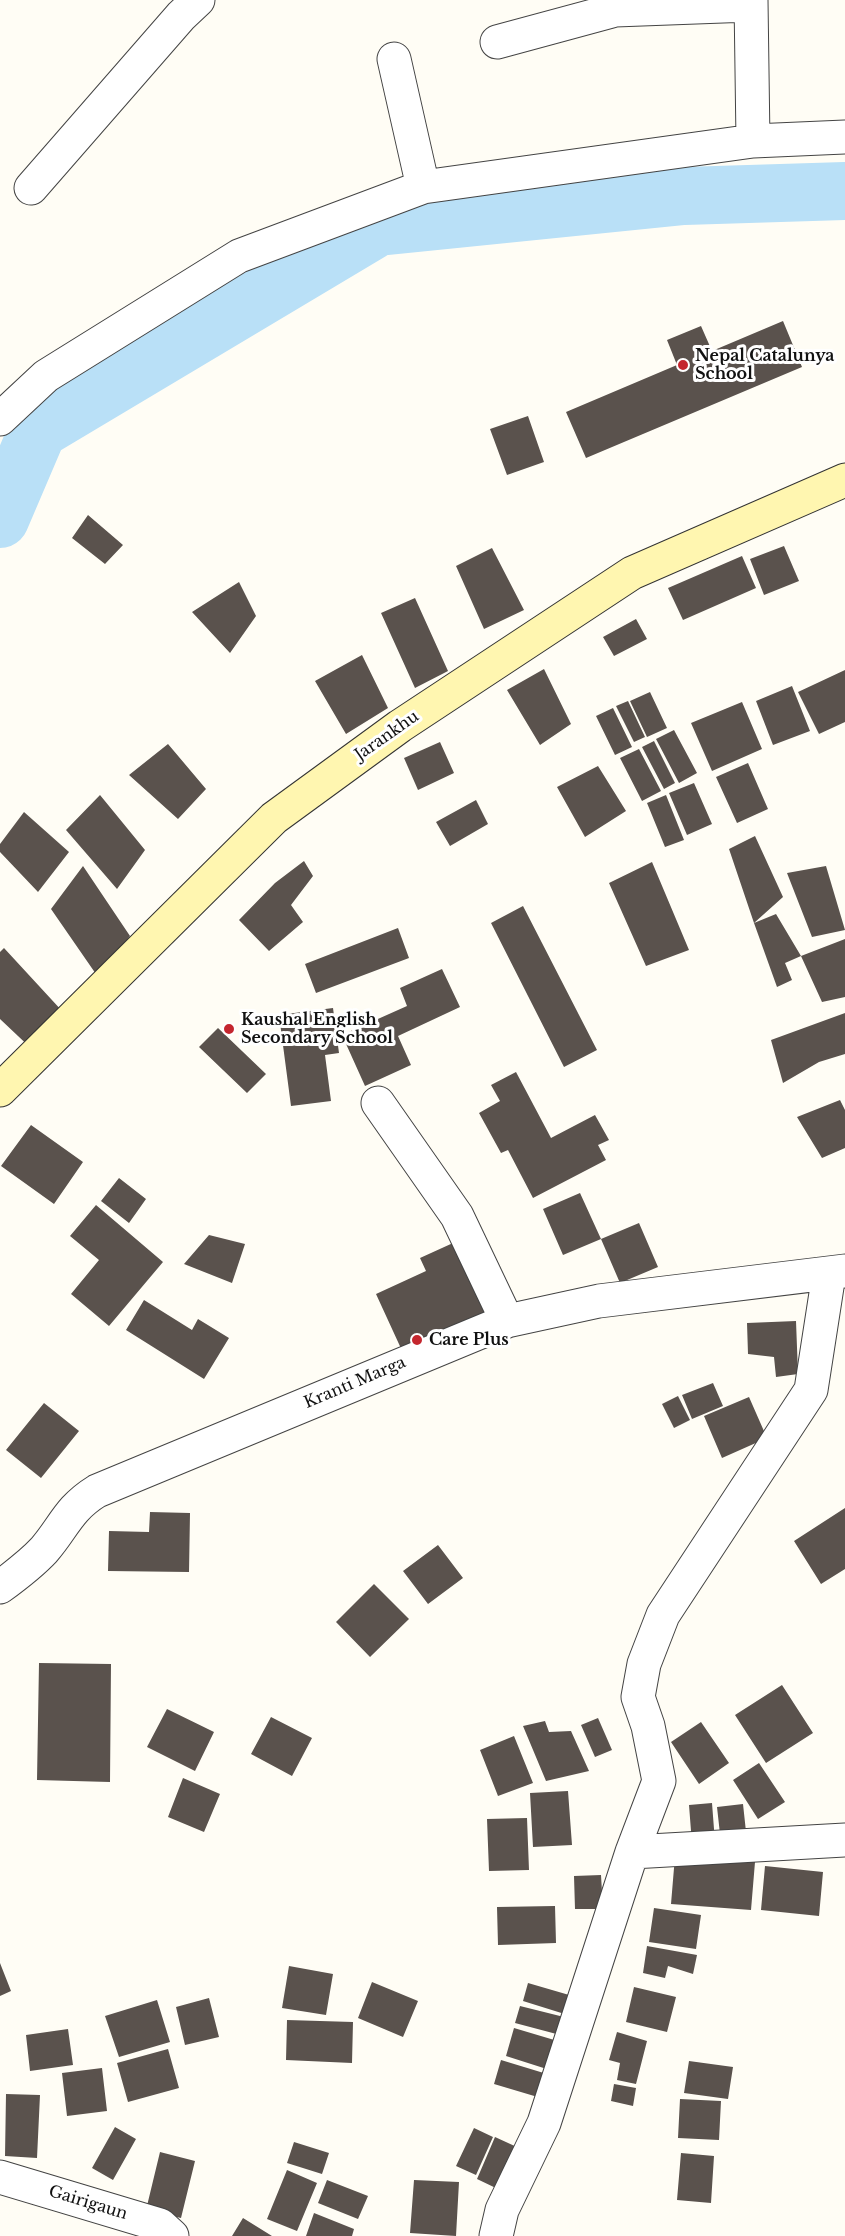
<!DOCTYPE html>
<style>
body{margin:0}
canvas{display:block;background:#fffdf5}
</style>
<canvas width="845" height="2236"></canvas>
<script>
const ctx = document.querySelector('canvas').getContext('2d');
ctx.lineJoin = 'round';
function stroke(path, color, width, dash) {
  ctx.strokeStyle = color;
  ctx.lineWidth = width;
  ctx.lineCap = dash ? 'butt' : 'round';
  ctx.setLineDash(dash || []);
  ctx.stroke(path);
}
function fillPath(path, color) {
  ctx.fillStyle = color;
  ctx.fill(path, 'evenodd');
}
function write(font, color, halo, rows, align = 'center') {
  ctx.font = font + ' "Libre Baskerville",serif';
  ctx.lineWidth = 6;
  ctx.setLineDash([]);
  ctx.textBaseline = 'middle';
  ctx.strokeStyle = halo;
  ctx.fillStyle = color;
  for (const [text, x, y, turn = 0] of rows) {
    ctx.save();
    ctx.translate(x, y);
    ctx.rotate((+turn || 0) * Math.PI / 180);
    ctx.textAlign = isNaN(turn) ? turn : align;
    if (halo) ctx.strokeText(text, 0, 0);
    ctx.fillText(text, 0, 0);
    ctx.restore();
  }
}
stroke(new Path2D(`
 M0,519l38,-89 340,-203 306,-31 161,-5`), '#b9e0f7', 58);
fillPath(new Path2D(`
 M783,321l19,46 -216,91 -20,-46 111,-47 -10,-25 34,-14 11,25z
 M528,416l16,46 -37,13 -17,-46z
 M88,515l35,30 -18,19 -33,-26z
 M784,546l15,35 -35,14 -14,-36z
 M492,548l32,62 -40,19 -28,-63z
 M742,556l14,32 -73,32 -15,-32z
 M239,582l17,34 -26,37 -38,-41z
 M415,598l33,73 -33,17 -34,-75z
 M636,619l11,20 -33,17 -11,-19z
 M362,655l26,53 -42,26 -31,-53z
 M544,669l27,55 -31,21 -33,-55z
 M845,670v52l-26,12 -21,-42z
 M792,686l18,45 -37,14 -17,-44z
 M650,692l17,36 -20,9 -17,-36z
 M628,701l17,36 -11,5 -18,-36z
 M742,702l20,47 -50,22 -21,-48z
 M613,708l19,39 -17,8 -19,-39z
 M674,730l23,43 -18,10 -23,-44z
 M654,741l21,42 -11,6 -22,-42z
 M440,742l14,31 -36,17 -14,-32z
 M168,744l38,45 -28,30 -49,-44z
 M639,749l22,42 -19,10 -22,-43z
 M748,763l20,46 -31,14 -21,-46z
 M598,766l28,45 -41,26 -28,-50z
 M694,783l18,41 -25,11 -18,-42z
 M100,795l45,55 -28,39 -51,-59z
 M666,795l18,45 -19,7 -18,-44z
 M476,800l12,24 -38,22 -14,-24z
 M24,812l45,40 -31,40 -38,-40v-8z
 M755,836l28,61 -29,26 -25,-74z
 M304,861l9,15 -22,29 12,17 -34,29 -30,-31 36,-37z
 M652,862l37,88 -43,16 -37,-83z
 M83,866l47,70 -32,41 -47,-68z
 M826,866l19,64 -33,7 -25,-64z
 M523,906l74,144 -33,17 -73,-144z
 M776,914l25,42 -16,7 7,17 -15,7 -23,-64z
 M398,928l11,30 -93,35 -11,-29z
 M845,939v58l-23,5 -21,-46z
 M4,948l59,64 -27,41 -36,-34v-67z
 M442,969l18,38 -62,29 13,29 -46,21 -23,-51 65,-29 -7,-18z
 M333,1008l6,45 -14,2 6,46 -40,5 -12,-91z
 M845,1013v41l-26,8 -36,21 -12,-43z
 M218,1028l48,46 -19,19 -48,-46z
 M516,1072l35,66 44,-23 14,25 -11,5 8,15 -73,38 -25,-48 -7,3 -22,-40 21,-12 -9,-16z
 M840,1100l5,10v38l-23,10 -25,-41z
 M31,1125l52,37 -29,42 -53,-38z
 M119,1178l27,21 -17,24 -28,-22z
 M580,1193l21,46 -38,16 -20,-46z
 M96,1205l67,57 -54,64 -38,-32 28,-34 -29,-24z
 M639,1223l19,44 -38,16 -19,-44z
 M209,1235l36,9 -13,39 -48,-19z
 M464,1238l34,74 -94,43 -28,-61 50,-23 -6,-13z
 M144,1300l48,30 6,-11 31,19 -25,41 -78,-49z
 M796,1321l2,53 -22,3 -2,-20 -26,-3 -1,-31z
 M713,1383l10,23 -31,13 -10,-24z
 M678,1396l12,24 -16,8 -12,-24z
 M749,1397l18,41 -45,20 -18,-42z
 M44,1403l35,28 -38,47 -35,-28z
 M845,1508v61l-24,15 -27,-43z
 M150,1512l40,1 -1,59 -81,-1 1,-40 40,1z
 M438,1545l25,33 -35,26 -25,-33z
 M374,1584l35,35 -39,38 -34,-35z
 M39,1663l72,1 -1,118 -73,-2z
 M782,1685l31,48 -47,30 -31,-48z
 M167,1709l47,23 -19,39 -48,-24z
 M271,1717l41,21 -20,38 -41,-22z
 M598,1718l14,32 -17,7 -14,-32z
 M545,1721l4,11 22,-1 18,40 -43,10 -23,-55z
 M701,1722l28,41 -30,21 -28,-42z
 M514,1736l19,47 -35,13 -18,-46z
 M759,1763l26,39 -27,17 -25,-39z
 M183,1778l37,16 -16,38 -36,-15z
 M568,1791l4,54 -39,2 -3,-54z
 M712,1803l3,39 -23,2 -3,-39z
 M743,1804l4,37 -26,2 -4,-36z
 M527,1818l2,52 -40,1 -2,-52z
 M675,1856l80,6 -4,48 -80,-6z
 M765,1866l58,6 -4,44 -58,-6z
 M601,1875l2,34h-28l-1,-33z
 M555,1906l1,37 -58,2 -1,-38z
 M654,1908l47,7 -5,34 -47,-7z
 M647,1946l50,9 -4,19 -25,-8 -3,12 -22,-5z
 M0,1963l11,28 -11,5z
 M289,1966l44,8 -7,41 -44,-7z
 M372,1982l46,19 -15,36 -45,-19z
 M528,1983l48,14 -5,19 -48,-15z
 M634,1987l42,10 -9,35 -41,-10z
 M209,1998l10,39 -34,8 -9,-38z
 M157,2000l13,42 -51,15 -14,-41z
 M520,2006l48,12 -4,18 -49,-13z
 M287,2020l66,2 -1,41 -66,-3z
 M514,2028l47,14 -8,29 -47,-15z
 M68,2029l5,36 -43,6 -4,-36z
 M617,2032l30,9 -11,43 -19,-4 3,-17 -11,-3z
 M168,2049l11,39 -51,14 -11,-39z
 M501,2060l46,14 -6,24 -47,-14z
 M689,2061l44,6 -5,32 -44,-6z
 M102,2068l5,43 -40,5 -5,-43z
 M614,2084l22,4 -3,18 -22,-5z
 M6,2094l34,1 -3,63 -32,-2z
 M680,2099l41,2 -2,39 -41,-2z
 M115,2127l21,12 -23,41 -21,-12z
 M474,2128l19,9 -17,38 -20,-9z
 M495,2137l24,11 -19,42 -23,-11z
 M294,2142l35,11 -7,21 -35,-11z
 M160,2152l35,9 -14,57 -35,-8z
 M681,2153l33,3 -3,47 -34,-3z
 M287,2170l30,13 -20,48 -30,-12z
 M327,2180l41,16 -10,23 -40,-16z
 M414,2180l45,2 -3,54 -46,-3z
 M314,2213l40,16 -2,7h-46z
 M243,2218l29,18h-40z`), '#5a524d');
const street = new Path2D(`
 M751,0l2,141 92,-4
 M497,42l118,-32 135,-5
 M394,59l29,128
 M31,188l150,-172 17,-16
 M0,419l46,-43 193,-120 184,-69 330,-46
 M378,1103l79,113 50,105
 M0,1587c15,-11 31,-23 44,-37 20,-23 24,-41 53,-59l410,-170 92,-20 246,-30
 M632,1852l213,-12
 M0,2177l160,48 12,11
 M496,2236l6,-26 42,-87 88,-271 27,-71 -11,-55 -10,-29 6,-33 19,-49 148,-225 18,-116`);
const secondary = new Path2D(`
 M0,1090l274,-272 126,-92 232,-153 213,-93`);
stroke(street, '#444', 35);
stroke(secondary, '#333', 35);
stroke(street, '#fff', 33);
stroke(secondary, '#fff6b0', 33);
for (const [x, y, r, color] of [
 [683,365,6,"#c4262e"],
 [229,1029,6,"#c4262e"],
 [417,1340,6,"#c4262e"]
]) {
  const dot = new Path2D();
  dot.arc(x, y, r, 0, 2 * Math.PI);
  ctx.fillStyle = color;
  ctx.fill(dot);
  stroke(dot, '#fff', 2);
}
write('bold 16px', '#111', '#fff', [
 ["Nepal Catalunya",695,356],
 ["School",695,374],
 ["Kaushal English",241,1020],
 ["Secondary School",241,1038],
 ["Care Plus",429,1340]
], 'left');
write('16px', '#111', '#fff', [
 ["Jarankhu",387,736,-35],
 ["Kranti Marga",355,1383,-23],
 ["Gairigaun",88,2203,17]
]);
</script>
